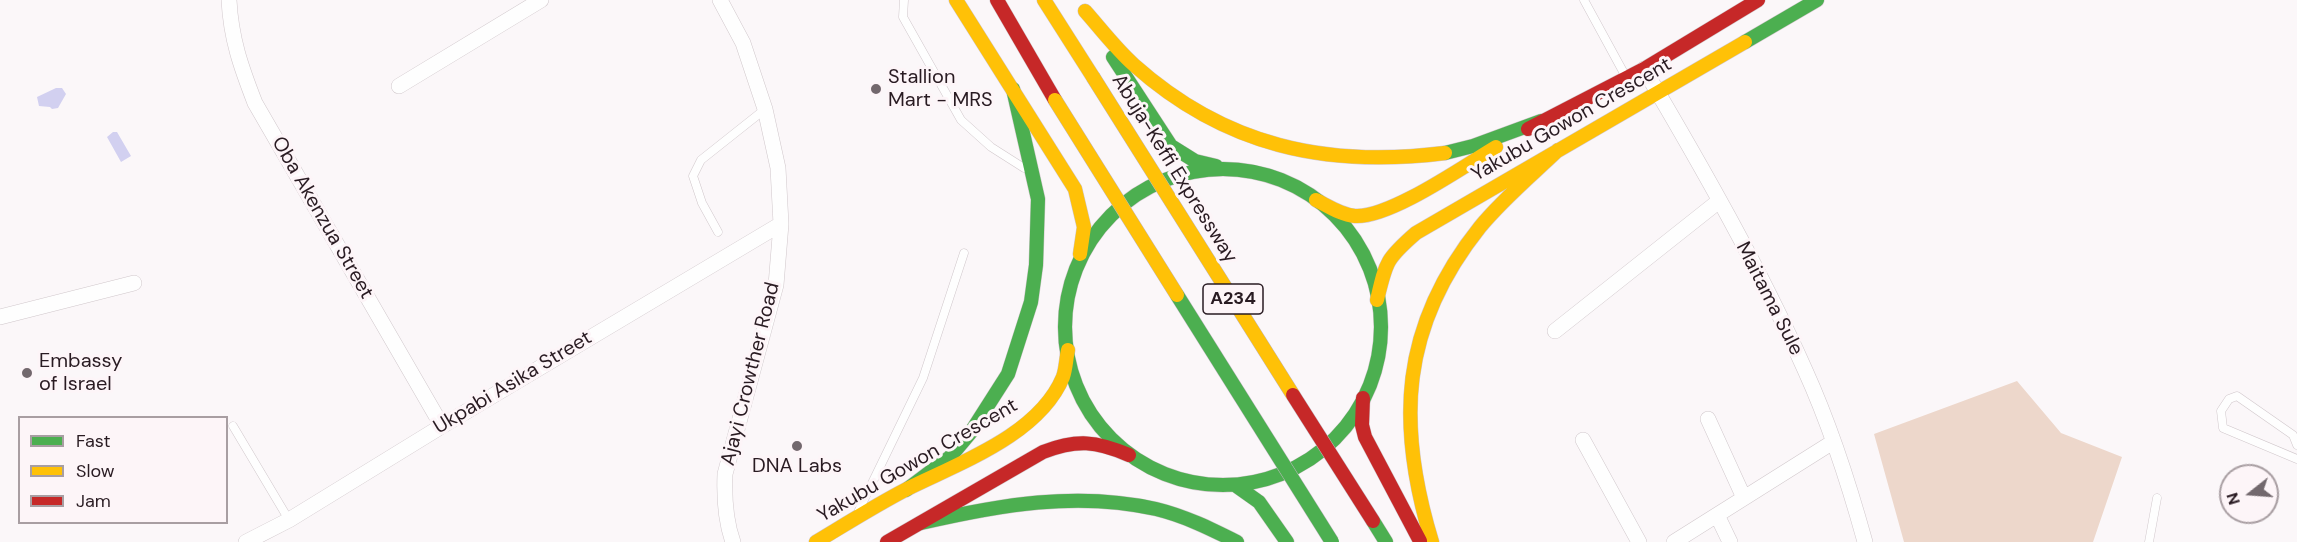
<!DOCTYPE html>
<style>
body{margin:0}
#map{position:relative;width:2297px;height:542px;overflow:hidden;background:#fbf7f9;font-family:"DM Sans",sans-serif}
canvas{display:block}
.legend{position:absolute;left:18px;top:416px;width:210px;height:108px;box-sizing:border-box;background:#fdf5f8;border:2px solid #a89ea2;margin:0;padding:8px 10px;list-style:none;font-size:18px;color:#291b22}
.legend li{display:flex;align-items:center;gap:12px;height:30px}
.legend b{width:30px;border:2px solid #a89ea2}
.north{position:absolute;left:2219px;top:464px;width:60px;height:60px;box-sizing:border-box;background:#fdf5f8;border:2px solid #a89ea2;border-radius:50%;rotate:253deg;font-size:16px;font-weight:700;line-height:24px;text-align:center;color:#291b22}
.north::after{content:'';display:block;margin:auto;width:21px;height:27px;background:#72686d;clip-path:polygon(50% 0,100% 100%,50% 72%,0 100%)}
</style>
<div id="map">
<canvas width="2297" height="542"></canvas>
<ul class="legend">
<li><b style="height:8px;background:#4caf50"></b>Fast</li>
<li><b style="height:8px;background:#ffc107"></b>Slow</li>
<li><b style="height:8px;background:#c62828"></b>Jam</li>
</ul>
<div class="north">N</div>
</div>
<script>
const ctx = document.querySelector('canvas').getContext('2d');
ctx.lineJoin = 'round';
function fillPath(path, color) {
  ctx.fillStyle = color;
  ctx.fill(path, 'evenodd');
}
function stroke(path, color, width, dash) {
  ctx.strokeStyle = color;
  ctx.lineWidth = width;
  ctx.lineCap = dash ? 'butt' : 'round';
  ctx.setLineDash(dash || []);
  ctx.stroke(path);
}
function write(font, color, halo, rows, align = 'center') {
  ctx.font = font + ' "DM Sans",sans-serif';
  ctx.lineWidth = 6;
  ctx.setLineDash([]);
  ctx.textBaseline = 'middle';
  ctx.strokeStyle = halo;
  ctx.fillStyle = color;
  for (const [text, x, y, turn = 0] of rows) {
    ctx.save();
    ctx.translate(x, y);
    ctx.rotate((+turn || 0) * Math.PI / 180);
    ctx.textAlign = isNaN(turn) ? turn : align;
    if (halo) ctx.strokeText(text, 0, 0);
    ctx.fillText(text, 0, 0);
    ctx.restore();
  }
}
fillPath(new Path2D(`
 M2017,381l44,52 61,24 -29,85h-189l-30,-108z`), '#edd7cb');
fillPath(new Path2D(`
 M56,88h6l4,6 -8,14 -6,1 -2,-2 -11,-1 -2,-9z
 M113,132h4l14,24 -10,6 -14,-25z`), '#d2d0f0');
const lane = new Path2D(`
 M904,0l-1,17 58,103 30,27 33,21
 M1584,0l42,77
 M718,232l-16,-29 -9,-27 8,-16 63,-50
 M233,426l56,94
 M2297,445l-4,-10 -56,-39 -8,3 -8,12 2,17 74,31
 M859,510l64,-132 41,-125
 M2149,542l8,-44`);
const street = new Path2D(`
 M229,0c2,39 12,67 26,103l187,323
 M720,0l23,43 22,66 13,59 3,56 -5,61 -51,189c-1,24 0,46 8,68
 M1644,69c58,98 115,198 161,301 25,55 44,114 60,172
 M399,86l142,-86
 M0,317l134,-34
 M1555,331l164,-130
 M1708,419l36,79
 M1583,440l56,102
 M1717,515l13,27
 M246,542l43,-22 153,-94 339,-202
 M1674,542l159,-100`);
const fast = new Path2D(`
 M1745,42l72,-42
 M1113,57l58,89 24,15 21,5
 M1445,153l28,-7 68,-25
 M1065 327a158 158 0 1 1 316 0a158 158 0 1 1-316 0Z
 M1235,485l24,17 28,40
 M906,490l44,-33 21,-25 37,-58 23,-72 5,-37 2,-66 -25,-110
 M1373,521l13,21
 M921,523c78,-18 156,-32 235,-14 29,7 55,20 81,33`);
const slow = new Path2D(`
 M956,0l119,189 9,38 -4,27
 M1044,0l49,77
 M1085,11c16,18 31,38 49,54 91,81 192,103 311,88
 M1316,200c12,6 25,15 39,16 35,2 109,-50 141,-69
 M1377,300c9,-38 9,-41 39,-67l329,-191
 M816,542c30,-18 60,-37 91,-53 52,-26 132,-54 156,-112 3,-8 3,-18 5,-27
 M1432,542c-36,-118 -32,-215 48,-315 23,-28 52,-52 78,-77`);
const jam = new Path2D(`
 M997,0l58,100
 M1528,129l116,-60 114,-69
 M1363,398l-1,27 3,12 55,104
 M887,542l156,-90c34,-13 53,-11 86,3`);
stroke(lane, '#d0c7cb', 9);
stroke(street, '#d0c7cb', 16);
stroke(fast, '#d0c7cb', 15);
stroke(slow, '#d0c7cb', 15);
stroke(jam, '#d0c7cb', 15);
stroke(lane, '#fefefe', 8);
stroke(street, '#fefefe', 15);
stroke(fast, '#4caf50', 14);
stroke(slow, '#ffc107', 14);
stroke(jam, '#c62828', 14);
const fastBridge = new Path2D(`
 M1177,295l155,247`);
const slowBridge = new Path2D(`
 M1093,77l200,318
 M1055,100l122,195`);
const jamBridge = new Path2D(`
 M1293,395l80,126`);
stroke(fastBridge, '#c0b8c1', 15, []);
stroke(slowBridge, '#c0b8c1', 15, []);
stroke(jamBridge, '#c0b8c1', 15, []);
stroke(fastBridge, '#4caf50', 14);
stroke(slowBridge, '#ffc107', 14);
stroke(jamBridge, '#c62828', 14);
for (const [x, y, r, color] of [
 [876,89,6,"#72686d"],
 [27,373,6,"#72686d"],
 [797,446,6,"#72686d"]
]) {
  const dot = new Path2D();
  dot.arc(x, y, r, 0, 2 * Math.PI);
  ctx.fillStyle = color;
  ctx.fill(dot);
  stroke(dot, '#fdf5f8', 2);
}
for (const [x, y, w] of [
 [1233,299,60]
]) {
  const box = new Path2D();
  box.roundRect(x - w / 2, y - 15, w, 30, 4.5);
  ctx.fillStyle = '#fdf5f8';
  ctx.fill(box);
  stroke(box, '#291b22', 1.5);
}
write('bold 18px', '#291b22', null, [
 ["A234",1233,299]
]);
write('20px', '#291b22', '#fdf5f8', [
 ["Stallion",888,78],
 ["Mart - MRS",888,101],
 ["Embassy",39,362],
 ["of Israel",39,385],
 ["DNA Labs",797,467,"center"]
], 'left');
write('20px', '#291b22', '#fdf5f8', [
 ["Yakubu Gowon Crescent",1572,120,-30],
 ["Abuja-Keffi Expressway",1174,169,58],
 ["Oba Akenzua Street",322,218,60],
 ["Maitama Sule",1769,299,63],
 ["Ajayi Crowther Road",751,374,-76],
 ["Ukpabi Asika Street",513,383,-31],
 ["Yakubu Gowon Crescent",918,461,-30]
]);
</script>
